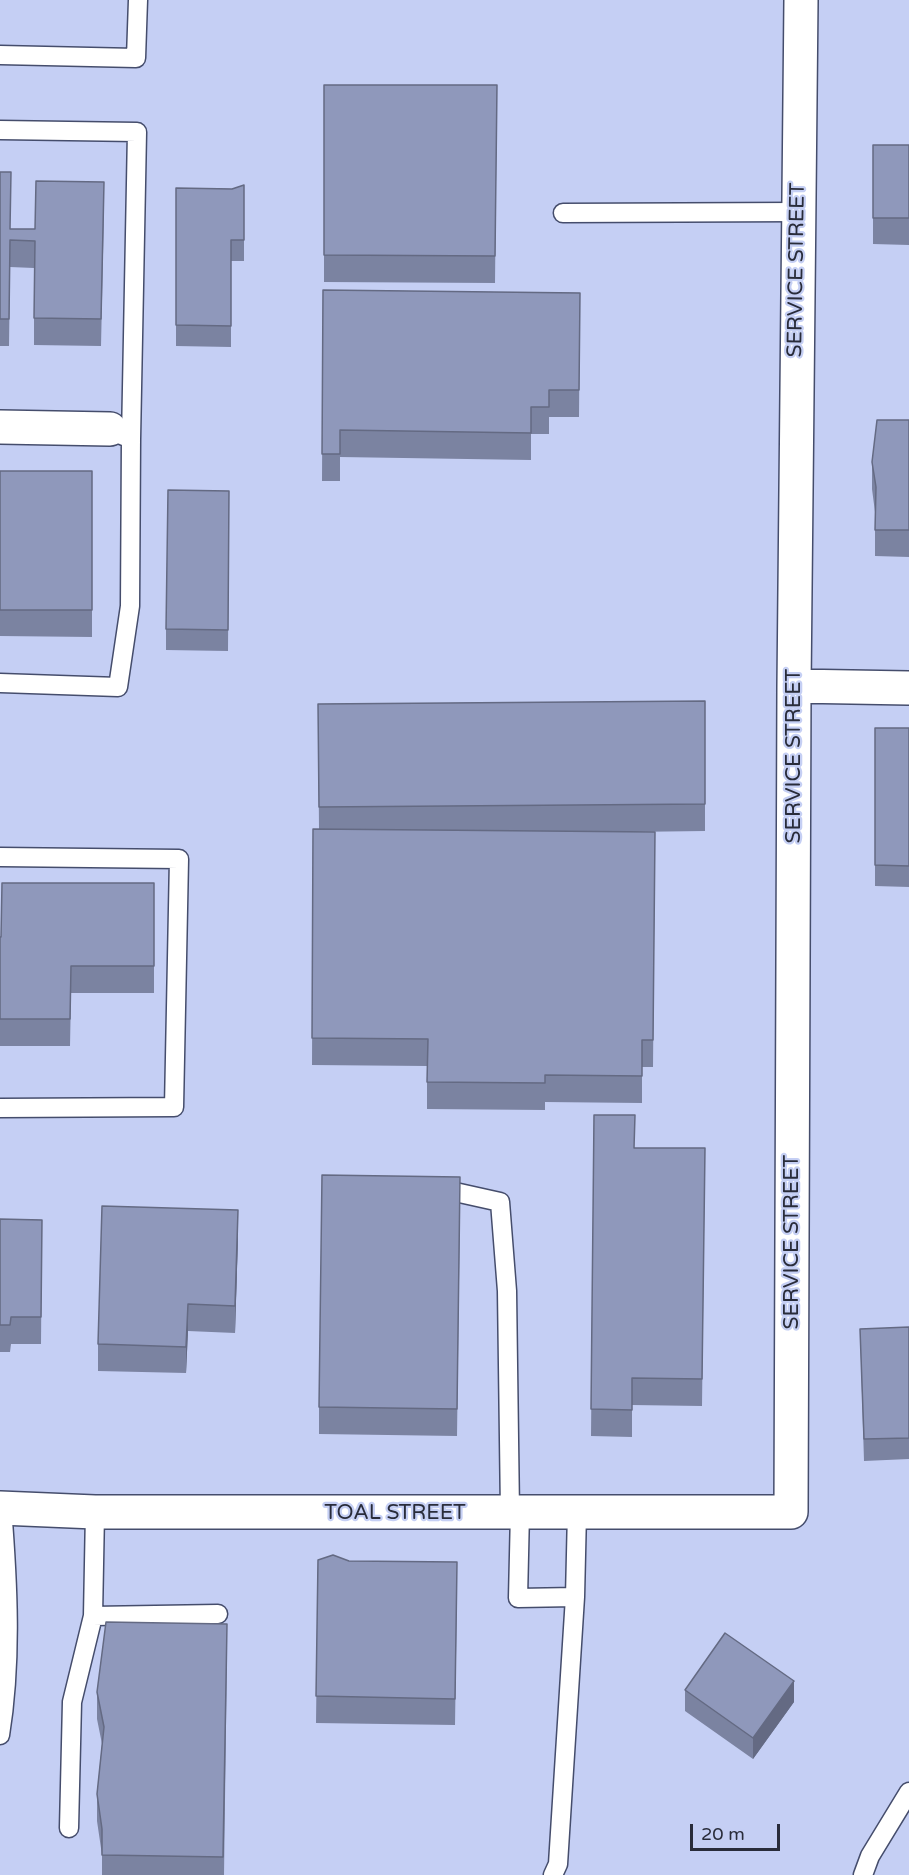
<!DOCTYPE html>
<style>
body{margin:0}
#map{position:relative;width:909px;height:1875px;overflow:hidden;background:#c5cff4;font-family:"Varela Round",sans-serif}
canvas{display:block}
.scale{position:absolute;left:690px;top:1824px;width:90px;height:27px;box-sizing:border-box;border:3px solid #292c3a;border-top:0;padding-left:8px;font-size:18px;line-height:21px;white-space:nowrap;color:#292c3a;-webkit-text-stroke:4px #c5cff4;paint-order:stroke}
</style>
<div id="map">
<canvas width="909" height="1875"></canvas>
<div class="scale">20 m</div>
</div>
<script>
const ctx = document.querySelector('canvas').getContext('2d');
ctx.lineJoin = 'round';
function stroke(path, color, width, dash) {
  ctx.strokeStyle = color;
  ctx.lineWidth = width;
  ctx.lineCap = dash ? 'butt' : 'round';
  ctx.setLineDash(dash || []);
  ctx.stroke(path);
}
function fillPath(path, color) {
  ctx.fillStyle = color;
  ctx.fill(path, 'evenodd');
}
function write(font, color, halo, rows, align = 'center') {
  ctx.font = font + ' "Varela Round",sans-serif';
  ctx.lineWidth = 4.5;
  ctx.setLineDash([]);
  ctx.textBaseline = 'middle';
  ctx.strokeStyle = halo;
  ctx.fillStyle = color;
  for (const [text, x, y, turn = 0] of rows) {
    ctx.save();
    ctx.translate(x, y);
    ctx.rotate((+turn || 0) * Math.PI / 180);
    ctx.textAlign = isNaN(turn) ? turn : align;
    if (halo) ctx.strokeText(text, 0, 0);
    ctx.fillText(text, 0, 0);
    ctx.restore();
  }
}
const lane = new Path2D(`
 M0,55l136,3 2,-58
 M0,130l137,2 -6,307
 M563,213l235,-1
 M0,683l118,4 12,-81 1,-167 -12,-5
 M0,857l179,2 -5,248 -174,1
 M437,1188l63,14 7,89 3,222
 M95,1512l-2,104 125,-2
 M520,1512l-2,86 57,-1
 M0,1735c12,-74 8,-152 2,-227
 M69,1828l3,-126 21,-86
 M553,1875l5,-11 17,-267 2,-85
 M863,1875l7,-19 39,-64`);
const street = new Path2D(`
 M0,427l110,2
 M794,686l115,2
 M0,1508l95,4h696l3,-826 7,-686`);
stroke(lane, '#454d6c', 21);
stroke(street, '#454d6c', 36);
stroke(lane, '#fff', 18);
stroke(street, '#fff', 33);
fillPath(new Path2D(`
 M324,85h173l-2,198 -171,-1z
 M873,145h36v100l-36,-1z
 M0,172l10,57h25l69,-20 -3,137 -67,-1v-77l-24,-1 -1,79h-9z
 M244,185v76h-13v86l-55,-1v-158l56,1z
 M323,290l257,3 -1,124h-30v17h-18v26l-191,-3v24h-18z
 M909,420v137l-34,-1v-44l-3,-23v-27z
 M0,471h92v166l-92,-1z
 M229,491l-1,160 -62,-1v-21z
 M705,701v130l-78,1h28l-2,235h-11v36l-97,-1v8l-118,-1v-43l-115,-1 1,-236h6l-1,-125z
 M875,728h34v159l-34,-1z
 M154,883v110h-83l-1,53h-70v-109z
 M594,1115l41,33h70l-3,258 -70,-1v32l-41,-1z
 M460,1204l-3,232 -138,-2v-27z
 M0,1219l42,1 -1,124h-30l-1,8h-10z
 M238,1237l-3,96 -47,-2 -2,42 -88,-2v-27z
 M909,1327v132l-45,2 -4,-132z
 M318,1560l31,1 108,28 -2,136 -139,-2z
 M227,1651l-3,224h-122v-20l-5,-34v-27l5,-50 -5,-25v-27z
 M685,1690l109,12 -41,57 -68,-48z`), '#7b83a1');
fillPath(new Path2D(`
 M238,1210v27l-3,96v-27z
 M188,1304v27l-2,42v-26z
 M794,1681v21l-41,57v-21z`), '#646a83');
const building = new Path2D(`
 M324,85h173l-2,171 -171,-1z
 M873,145h36v73h-36z
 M0,172h11l-1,57h25l1,-48 68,1 -3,137 -67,-1 1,-77 -25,-1 -1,79h-9z
 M244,185v55h-13v86l-55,-1v-137l56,1z
 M323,290l257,3 -1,97h-30v17h-18v26l-191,-3v24h-18z
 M877,420h32v110h-34l1,-43 -4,-25z
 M0,471h92v139h-92z
 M168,490l61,1 -1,139 -62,-1z
 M705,701v103l-386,3 -1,-103z
 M875,728h34v138l-34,-1z
 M313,829l342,3 -2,208h-11v36l-97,-1v8l-118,-1 1,-43 -116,-1z
 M2,883h152v83h-83l-1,53h-70v-82h1z
 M594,1115h41l-1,33h71l-3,231 -70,-1v32l-41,-1z
 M322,1175l138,2 -3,232 -138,-2z
 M102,1206l136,4 -3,96 -47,-2 -2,43 -88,-3z
 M0,1219l42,1 -1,97h-30l-1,8h-10z
 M909,1327v111l-45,1 -4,-110z
 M333,1555l16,6 108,1 -2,137 -139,-3 2,-136z
 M106,1622l121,2 -4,233 -121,-2v-26l-5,-35 7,-67 -7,-35z
 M725,1633l69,48 -41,57 -68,-48z`);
fillPath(building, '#8f98bb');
stroke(building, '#646a83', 1.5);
write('21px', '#292c3a', '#c5cff4', [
 ["SERVICE STREET",797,270,-89],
 ["SERVICE STREET",794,756,-90],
 ["SERVICE STREET",792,1242,-90],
 ["TOAL STREET",395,1513]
]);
</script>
